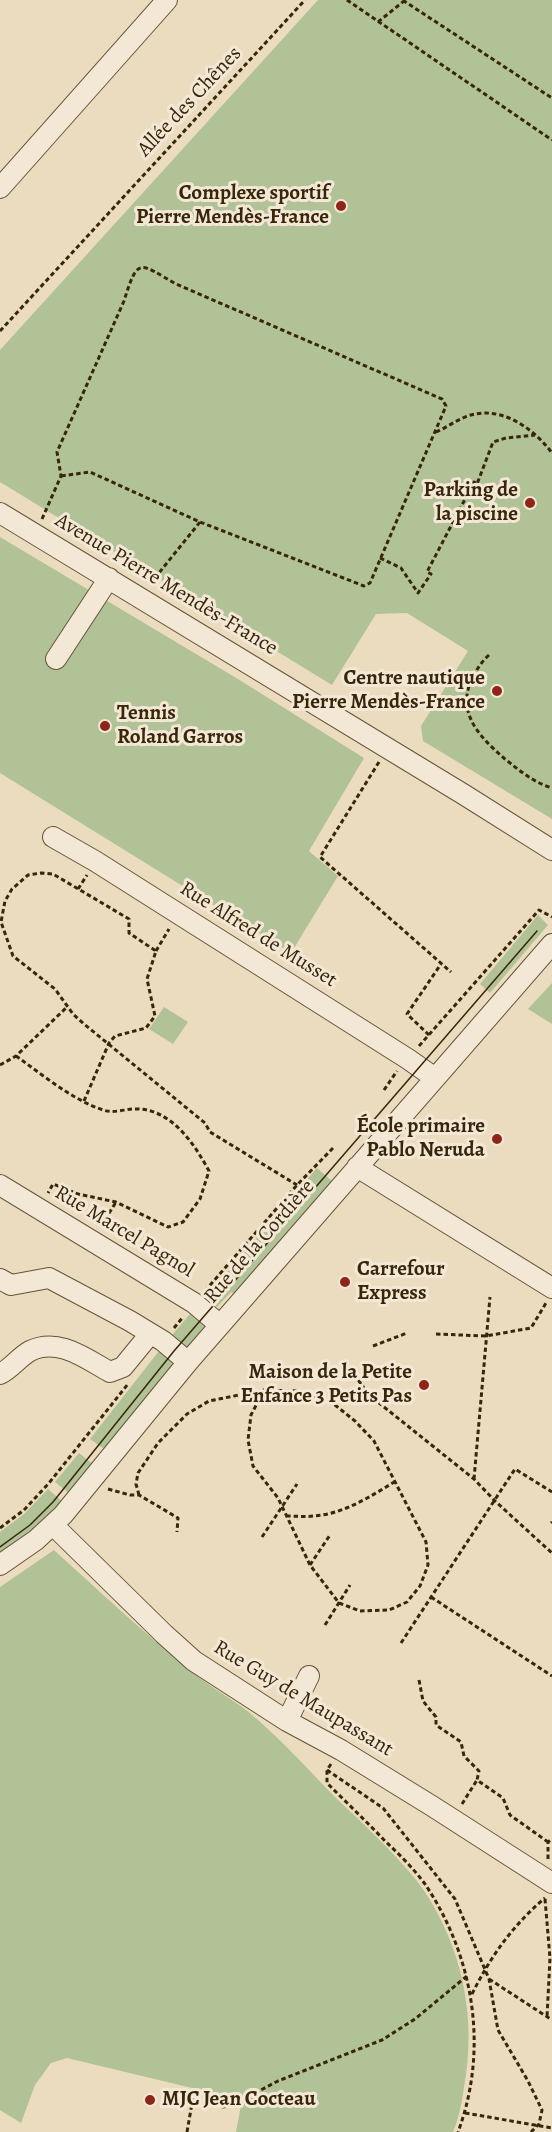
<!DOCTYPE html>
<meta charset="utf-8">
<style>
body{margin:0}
canvas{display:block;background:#ecdcbf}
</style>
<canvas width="552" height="2132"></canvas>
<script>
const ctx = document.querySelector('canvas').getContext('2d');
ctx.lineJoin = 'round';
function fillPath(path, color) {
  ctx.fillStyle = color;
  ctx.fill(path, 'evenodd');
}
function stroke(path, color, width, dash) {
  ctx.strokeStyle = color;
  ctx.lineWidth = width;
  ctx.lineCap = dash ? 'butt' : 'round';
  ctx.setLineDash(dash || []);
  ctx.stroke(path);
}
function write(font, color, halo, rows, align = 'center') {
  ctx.font = font + ' Alegreya,serif';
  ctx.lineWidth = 6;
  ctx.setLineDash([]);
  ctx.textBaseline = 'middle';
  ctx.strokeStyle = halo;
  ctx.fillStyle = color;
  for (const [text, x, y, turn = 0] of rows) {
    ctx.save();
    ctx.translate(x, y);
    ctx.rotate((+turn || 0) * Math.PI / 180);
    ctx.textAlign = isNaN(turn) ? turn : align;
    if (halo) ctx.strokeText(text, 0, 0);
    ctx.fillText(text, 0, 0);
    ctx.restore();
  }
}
fillPath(new Path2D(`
 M318,0h234v819l-129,-78 -2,-15 47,-75 -61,-38 -31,1 -44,71 -332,-203v-132z
 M0,537l238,142 126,79 -55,93 29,25 -47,77 -291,-180z
 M538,915l10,10 -58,68 -10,-9z
 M552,983v41l-24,-15z
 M164,1007l24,15 -15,22 -24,-15z
 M317,1168l16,14 -98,113 -4,-3 -14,15 -11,-10z
 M190,1314l16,14 -18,21 -16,-14z
 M159,1351l15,14 -70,84 -14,-10z
 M79,1453l14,11 -23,30 -15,-12z
 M48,1489l15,13 -19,21 -44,32v-23l24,-18z
 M54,1550c45,41 90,83 137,121 20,17 46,30 66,48 27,24 52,51 77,77 28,27 58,54 83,85 41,54 59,127 49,193 -3,19 -5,40 -13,58h-217l6,-32 -175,-42 -16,5 -16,22 -14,38 -21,-13v-523z`), '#b1c297');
const minor = new Path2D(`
 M0,188l167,-188
 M0,513l463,281 89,56
 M56,659l53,-81
 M53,837l42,24 313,198 27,19
 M357,1167l195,121
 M0,1185l194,118 26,22
 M0,1279l11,6 38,-7 81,43 33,20 25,21
 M0,1374c11,-5 19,-17 30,-23 29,-14 56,8 80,21l13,-5 27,-33
 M53,1525l111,109 30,27 93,60 54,29 91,56 120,77
 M0,1565l36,-25 27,-25 125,-153 364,-418
 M287,1721l22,-45`);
stroke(minor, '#655438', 22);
stroke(new Path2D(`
 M347,0l205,140
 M405,0l-1,1 148,97
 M378,22l26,-21
 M0,331l305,-331
 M436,432c12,-5 26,-16 39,-18 30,-6 60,16 77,39
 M42,519l19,-43 -4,-24 67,-151c14,-45 15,-38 52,-17l266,115 4,7 -76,177 -6,3 -164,-64 -110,-50 -29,4
 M380,558l21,10 17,25 13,-19 -4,-2 47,-90 3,2 16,-42 13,-4 29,-3
 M150,584l50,-62
 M489,655c-10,9 -15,19 -20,31 -10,31 14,54 36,73 15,12 28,23 47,29
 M379,762l-59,95 131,115
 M78,889l9,-14
 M156,951l13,-22
 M429,1035l-22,-21 34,-50
 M419,1046l120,-136 13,7
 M16,1056c27,19 55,43 87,54 12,4 24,-2 36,-1 34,2 56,36 70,62l-9,28 -17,23 -15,5 -52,-25 -38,-8 -25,-10 -5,9
 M0,1065l16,-9 51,-49
 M384,1090l13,-19
 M84,1101l25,-58 6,-7 31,-8 9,-12 -8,-37 9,-28 -27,-18v-14l-76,-45 -12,-1 -13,2 -16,14 -7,12 -4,21 12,34 42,33 18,25 11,10 121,99 5,9 87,53
 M101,1226l15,-24
 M205,1291l92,-106 36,-37
 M174,1328l9,-11
 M436,1334l50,2 45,-8 15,-25
 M373,1346l34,-13
 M354,1374l15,21 105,84 21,22 57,52
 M474,1479l16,-182
 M108,1489l22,6h9l39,23 -1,14
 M139,1495l-3,-11 2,-11 20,-30 29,-29 22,-13 55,-11 36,1 30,10 25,20 19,20 52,101 2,23 -8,21 -13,16 -18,8 -29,1 -21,-8 -29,-38 -32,-67 -25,-32 -5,-26 3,-25 13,-25
 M286,1516c10,0 19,1 28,0 30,-2 57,-20 82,-35
 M551,1523l1,-1
 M0,1528l24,-18 25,-27 79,-99
 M262,1537l35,-53
 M310,1565l20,-30
 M431,1597l121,79
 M325,1625l25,-40
 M401,1643l114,-174 37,23
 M419,1680l4,21 13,16v8l25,17 3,14 15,15 -2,9 26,18 7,17 38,27
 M331,1764l-4,6v13c19,19 39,38 58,58 14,13 29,28 40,43 49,73 64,165 33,248
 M327,1770l56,38 72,91 34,80 9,51 30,51 14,29 -3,14 -8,8
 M462,1804l15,-24
 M548,1859v-17l4,-3
 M545,1899l5,59 -3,59
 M489,1979l63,41
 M472,1994c19,-38 40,-68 73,-96
 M222,2107l21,-2 16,-14 19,-10 104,-41 33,-21 52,-43
 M465,2113l87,15
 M187,2132l7,-40`), '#38260b', 3, [4.5, 3]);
stroke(minor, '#f3e8d5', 20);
stroke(new Path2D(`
 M0,1547l30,-22 23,-23 121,-151 363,-420`), '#38260b', 1.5);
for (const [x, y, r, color] of [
 [341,206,6,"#8f2418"],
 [530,503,6,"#8f2418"],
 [497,691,6,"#8f2418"],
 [105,726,6,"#8f2418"],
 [497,1139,6,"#8f2418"],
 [345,1282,6,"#8f2418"],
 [424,1385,6,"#8f2418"],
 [150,2100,6,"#8f2418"]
]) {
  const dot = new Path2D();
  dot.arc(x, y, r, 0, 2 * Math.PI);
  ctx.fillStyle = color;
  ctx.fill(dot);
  stroke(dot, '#f3e8d5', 2);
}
write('21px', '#38260b', '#f3e8d5', [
 ["Allée des Chênes",190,102,-47],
 ["Avenue Pierre Mendès-France",166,585,31],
 ["Rue Alfred de Musset",258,935,32],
 ["Rue Marcel Pagnol",124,1232,31],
 ["Rue de la Cordière",260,1242,-49],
 ["Rue Guy de Maupassant",303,1699,31]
]);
write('bold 21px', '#38260b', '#f3e8d5', [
 ["Complexe sportif",329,194],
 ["Pierre Mendès-France",329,218],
 ["Parking de",518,491],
 ["la piscine",518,515],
 ["Centre nautique",485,679],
 ["Pierre Mendès-France",485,703],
 ["Tennis",117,714,"left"],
 ["Roland Garros",117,738,"left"],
 ["École primaire",485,1127],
 ["Pablo Neruda",485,1151],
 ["Carrefour",357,1270,"left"],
 ["Express",357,1294,"left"],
 ["Maison de la Petite",412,1373],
 ["Enfance 3 Petits Pas",412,1397],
 ["MJC Jean Cocteau",162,2100,"left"]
], 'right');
</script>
